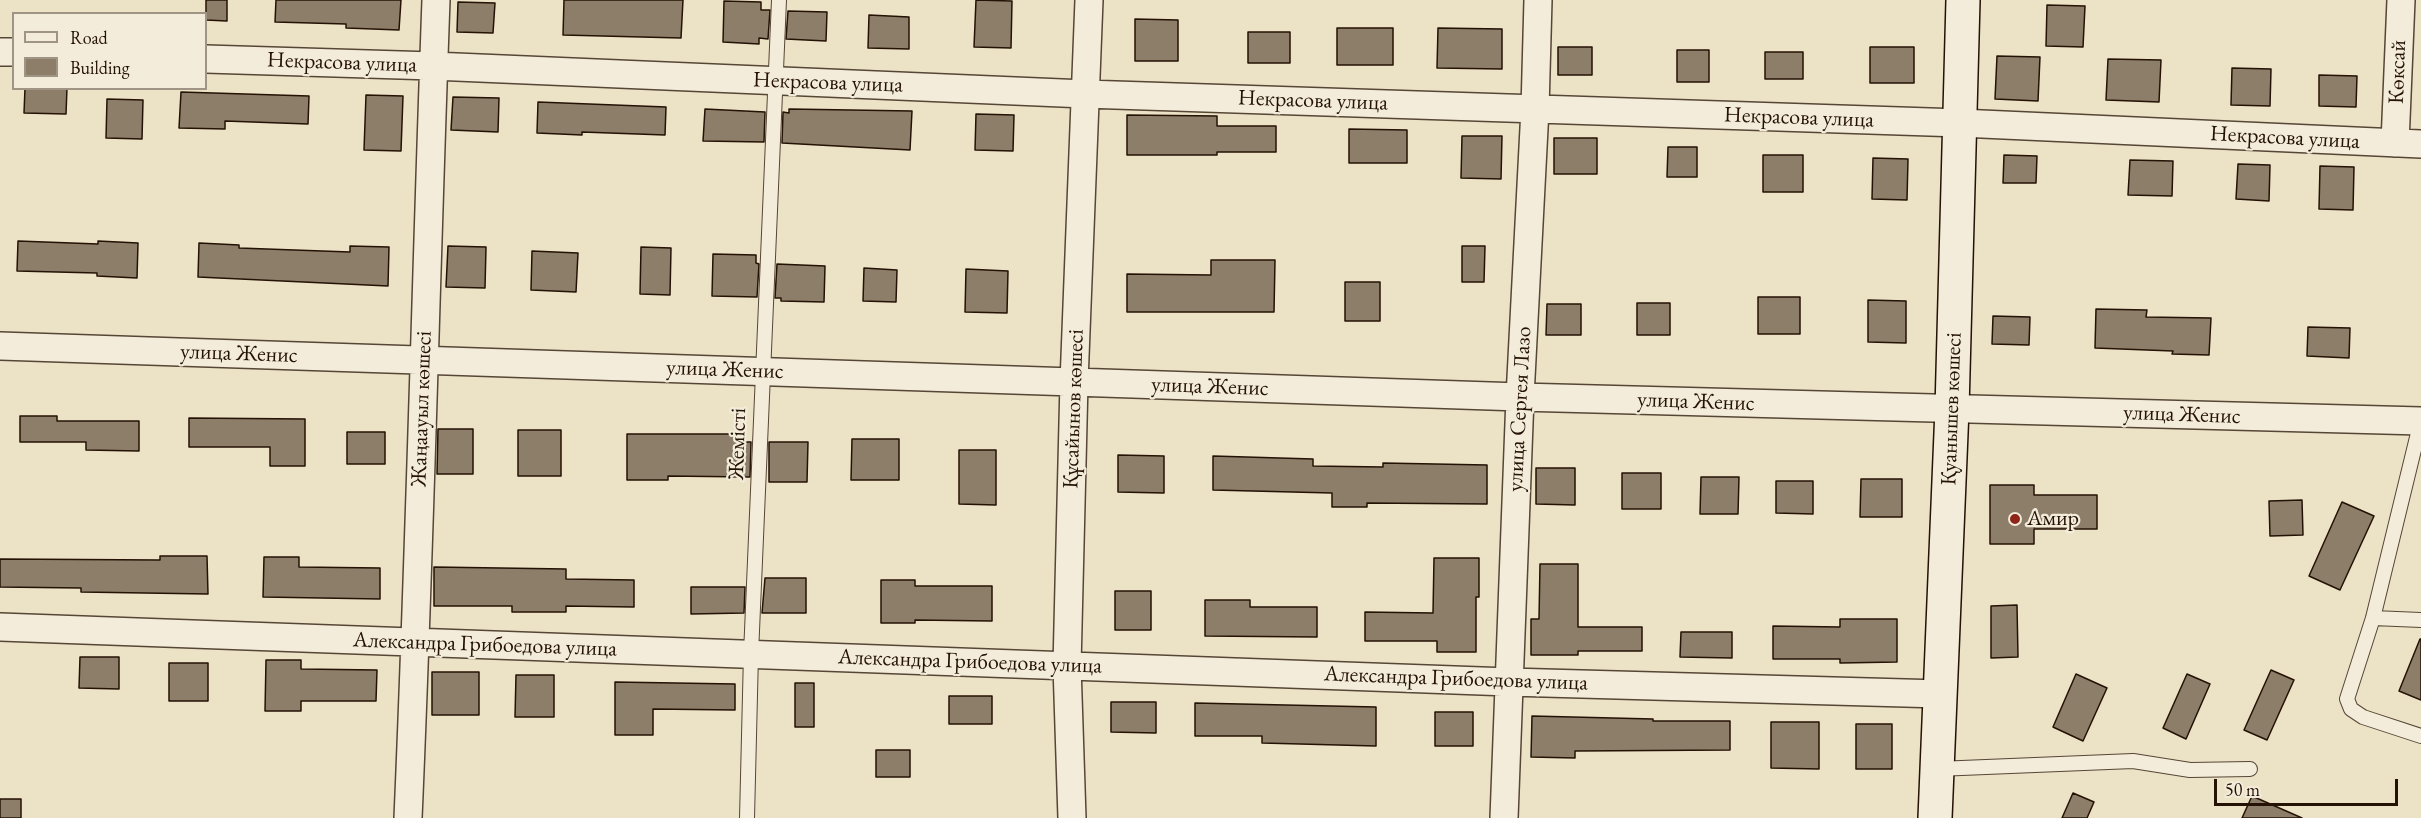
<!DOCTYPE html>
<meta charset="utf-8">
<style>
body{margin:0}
#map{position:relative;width:2421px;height:818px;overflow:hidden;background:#ece2c6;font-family:"EB Garamond",serif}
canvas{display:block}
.legend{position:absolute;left:12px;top:12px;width:195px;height:78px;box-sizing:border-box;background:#f3ecda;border:2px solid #a09585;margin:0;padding:8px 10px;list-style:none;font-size:18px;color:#241205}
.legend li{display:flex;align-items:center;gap:12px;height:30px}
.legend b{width:30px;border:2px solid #a09585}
.scale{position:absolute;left:2214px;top:779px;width:184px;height:27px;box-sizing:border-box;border:3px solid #241205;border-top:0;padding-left:8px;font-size:18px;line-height:21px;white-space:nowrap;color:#241205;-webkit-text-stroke:4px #f3ecda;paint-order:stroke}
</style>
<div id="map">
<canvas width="2421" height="818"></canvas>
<ul class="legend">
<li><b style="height:8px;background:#f3ecda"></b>Road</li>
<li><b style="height:16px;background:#8c7e69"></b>Building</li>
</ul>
<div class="scale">50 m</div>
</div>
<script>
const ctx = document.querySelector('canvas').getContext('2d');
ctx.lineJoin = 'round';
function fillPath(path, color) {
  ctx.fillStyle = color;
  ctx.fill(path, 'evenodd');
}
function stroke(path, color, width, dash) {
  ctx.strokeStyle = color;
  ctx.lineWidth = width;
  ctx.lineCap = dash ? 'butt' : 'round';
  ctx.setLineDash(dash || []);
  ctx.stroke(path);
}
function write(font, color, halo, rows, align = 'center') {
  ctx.font = font + ' "EB Garamond",serif';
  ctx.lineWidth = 4.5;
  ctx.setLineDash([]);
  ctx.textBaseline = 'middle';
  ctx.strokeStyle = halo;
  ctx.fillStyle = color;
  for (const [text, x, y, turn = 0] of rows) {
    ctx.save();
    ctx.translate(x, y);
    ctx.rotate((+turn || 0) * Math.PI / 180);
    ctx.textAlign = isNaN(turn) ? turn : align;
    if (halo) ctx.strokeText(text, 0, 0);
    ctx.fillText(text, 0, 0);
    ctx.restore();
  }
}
const building = new Path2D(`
 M206,0h21v21l-21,-1z
 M276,0h125l-2,30 -53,-2v-4l-71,-2z
 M564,0h119l-2,38 -118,-3z
 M976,0l36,1 -1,47 -37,-1z
 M724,1l37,1v8h9l-2,29 -9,-1v6l-36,-2z
 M458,2l37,1 -2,30 -36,-1z
 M2047,5l38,1 -2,41 -37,-1z
 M788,11l39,1 -1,29 -40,-2z
 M869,15l40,2v32l-41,-1z
 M1135,19l43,1v41h-43z
 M1337,28h56v37h-56z
 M1438,28l64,1v40l-65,-1z
 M1248,32h42v31h-42z
 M1558,47h34v28h-34z
 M1870,47h44v36h-44z
 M1677,50h32v32h-32z
 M1765,52h38v27h-38z
 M1997,56l43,1 -2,44 -43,-2z
 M2108,59l53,1 -2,42 -53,-2z
 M2232,68l39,1 -1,37 -39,-1z
 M2319,75l38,1 -1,31 -37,-1z
 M25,88h42l-1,26 -42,-1z
 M181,92l128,4 -1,28 -83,-3v8l-46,-1z
 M366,95l37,1 -2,55 -37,-1z
 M453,97l46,1 -1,34 -47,-2z
 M107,99l36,1 -1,39 -36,-1z
 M538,102l128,5 -1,28 -83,-3v3l-45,-2z
 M705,109l60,3 -1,30 -61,-1z
 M789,109l123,2 -2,39 -128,-7 1,-31 6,1z
 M976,114l38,1 -1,36 -38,-1z
 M1127,115l90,1v10h59v26h-59v3h-90z
 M1349,129l58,1v33h-58z
 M1462,136h40l-1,43 -40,-1z
 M1554,138h43v36h-43z
 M1668,147h29v30h-30z
 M1763,155h40v37h-40z
 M2004,155l33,1 -1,27h-33z
 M1873,158l35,1 -1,41 -35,-1z
 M2130,160l43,1 -1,35 -44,-1z
 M2238,164l32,1 -1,36 -33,-2z
 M2320,166l34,1 -1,43 -34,-1z
 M18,241l80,3v-3l40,2 -1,35 -40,-2v-3l-80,-2z
 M199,243l40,2v3l111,4v-6l39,1 -1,39 -190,-9z
 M448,246l38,1 -1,41 -39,-1z
 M1462,246h23l-1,36h-22z
 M641,247l30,1 -1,47 -30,-1z
 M532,251l46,2 -2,39 -45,-2z
 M713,254l43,1v8l3,1 -2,33 -45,-1z
 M1211,260h64l-1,52h-147v-38l84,1z
 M777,264l48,2 -1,36 -43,-1v-3h-6z
 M864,268l33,2 -1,32 -33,-1z
 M966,269l42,2 -1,42 -42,-1z
 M1345,282h35v39h-35z
 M1758,297h42v37h-42z
 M1868,300l38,1v42l-38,-1z
 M1637,303h33v32h-33z
 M1547,304h34v31h-35z
 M2096,309l51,1 -1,7 65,1 -2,37 -37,-1 1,-3 -78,-3z
 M1993,316l37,1 -1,28 -37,-1z
 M2308,327l42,1 -1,30 -42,-2z
 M20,416h37v5h82v30l-53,-1v-8h-66z
 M189,418l116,1v47h-35v-19h-81z
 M438,429h35v45h-36z
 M518,430h43v46h-43z
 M347,432h38v32h-38z
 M627,434h116v8h8l-1,35 -82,-1v4h-41z
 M852,439h47v41h-48z
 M769,442h39l-1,40h-38z
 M959,450h37v55l-37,-1z
 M1118,455l46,1v37l-46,-1z
 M1213,456l100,3v7l70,1v-4l104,2v39l-120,-1v4h-35v-14l-119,-3z
 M1536,468h39v37l-39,-1z
 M1622,473h39v36h-39z
 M1701,477h38l-1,37h-38z
 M1861,479h41v38h-42z
 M1776,481h37v33l-37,-1z
 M1990,485h44v10h63v34h-63v15h-44z
 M2302,500l1,35 -33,1 -1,-35z
 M2342,502l32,14 -34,74 -31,-14z
 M160,556h47l1,38 -127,-2v-4l-81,-1v-28l160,1z
 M264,557h35v10l81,1v31l-117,-2z
 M1434,558h45v39h-3v55h-39v-11h-72v-29l68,1z
 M1540,564h38v63h64v24h-64v4h-47v-36h8z
 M434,567l132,2v10l68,1v27l-68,-1v6h-54v-6h-78z
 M765,578h41v35h-44z
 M881,580h34v6h77v35l-77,-1v3h-34z
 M691,587h54l-1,26 -53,1z
 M1115,591h36v39h-36z
 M1205,600h45v7h67v30l-112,-1z
 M2017,605l1,52 -27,1v-52z
 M1840,619h57v43l-57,1v-4h-67v-33l67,1z
 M1681,632h51v26l-52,-1z
 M2420,639h1v61l-22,-9z
 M80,657h39v32l-40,-1z
 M266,660h35v9l76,1 -1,31h-75v10h-36z
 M169,663h39v38h-39z
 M2271,670l23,10 -27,60 -23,-10z
 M432,672h47v43h-47z
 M2076,674l31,14 -24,53 -30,-14z
 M2187,674l23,10 -24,55 -23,-11z
 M516,675h38v42h-39z
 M615,682l120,2v26l-82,-1v26h-38z
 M795,683h19v44h-19z
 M949,696h43v28h-43z
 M1111,702h45v31l-45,-1z
 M1195,703l181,4v39l-114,-3v-7h-67z
 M1435,712h38v34h-38z
 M1532,716l121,3v2h77v29l-155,1v7l-44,-1z
 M1771,722h48v47l-48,-1z
 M1856,724h36v45h-36z
 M876,750h34v27h-34z
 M2073,793l21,9 -7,16h-25z
 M2252,796l50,22h-60z
 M0,799h21v19h-21z`);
fillPath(building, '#8c7e69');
stroke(building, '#241205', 1.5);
const lane = new Path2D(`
 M2421,421l-48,197 -26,81 4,10 12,8 58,19
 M2373,618l48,2
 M1937,769l196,-8 57,9 60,-1
 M747,818l4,-164 28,-654`);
const street = new Path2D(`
 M0,52h14
 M206,59l227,7 652,28 875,29 461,21
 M2395,143l6,-143
 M0,346l1520,51 901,24
 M0,627l1509,55 432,12
 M408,818c12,-273 18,-545 28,-818
 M1072,818l-5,-152 7,-284 15,-382
 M1504,818l16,-421 15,-288 3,-109`);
const secondary = new Path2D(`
 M1935,818l17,-409 11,-409`);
stroke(lane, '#564635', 16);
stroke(street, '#564635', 30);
stroke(secondary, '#241205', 36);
stroke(lane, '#f3ecda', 14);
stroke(street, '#f3ecda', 27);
stroke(secondary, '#f3ecda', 33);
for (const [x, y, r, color] of [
 [2015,519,6,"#8f2418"]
]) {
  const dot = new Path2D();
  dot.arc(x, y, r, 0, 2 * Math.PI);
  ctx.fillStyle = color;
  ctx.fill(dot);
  stroke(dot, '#f3ecda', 2);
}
write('22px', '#241205', '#f3ecda', [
 ["Некрасова улица",342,63,2],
 ["Көксай",2398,72,-88],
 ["Некрасова улица",828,83,2],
 ["Некрасова улица",1313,101,2],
 ["Некрасова улица",1799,118,2],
 ["Некрасова улица",2285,138,3],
 ["улица Женис",239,354,2],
 ["улица Женис",725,370,2],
 ["улица Женис",1210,387,2],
 ["улица Женис",1696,402,2],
 ["Жаңаауыл көшесі",422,409,-88],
 ["Құсайынов көшесі",1074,409,-88],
 ["улица Сергея Лазо",1520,409,-87],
 ["Қуанышев көшесі",1952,409,-88],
 ["улица Женис",2182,415,2],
 ["Жемісті",738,444,-88],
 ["Александра Грибоедова улица",485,645,2],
 ["Александра Грибоедова улица",970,662,2],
 ["Александра Грибоедова улица",1456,679,2]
]);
write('22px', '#241205', '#f3ecda', [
 ["Амир",2027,519]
], 'left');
</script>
